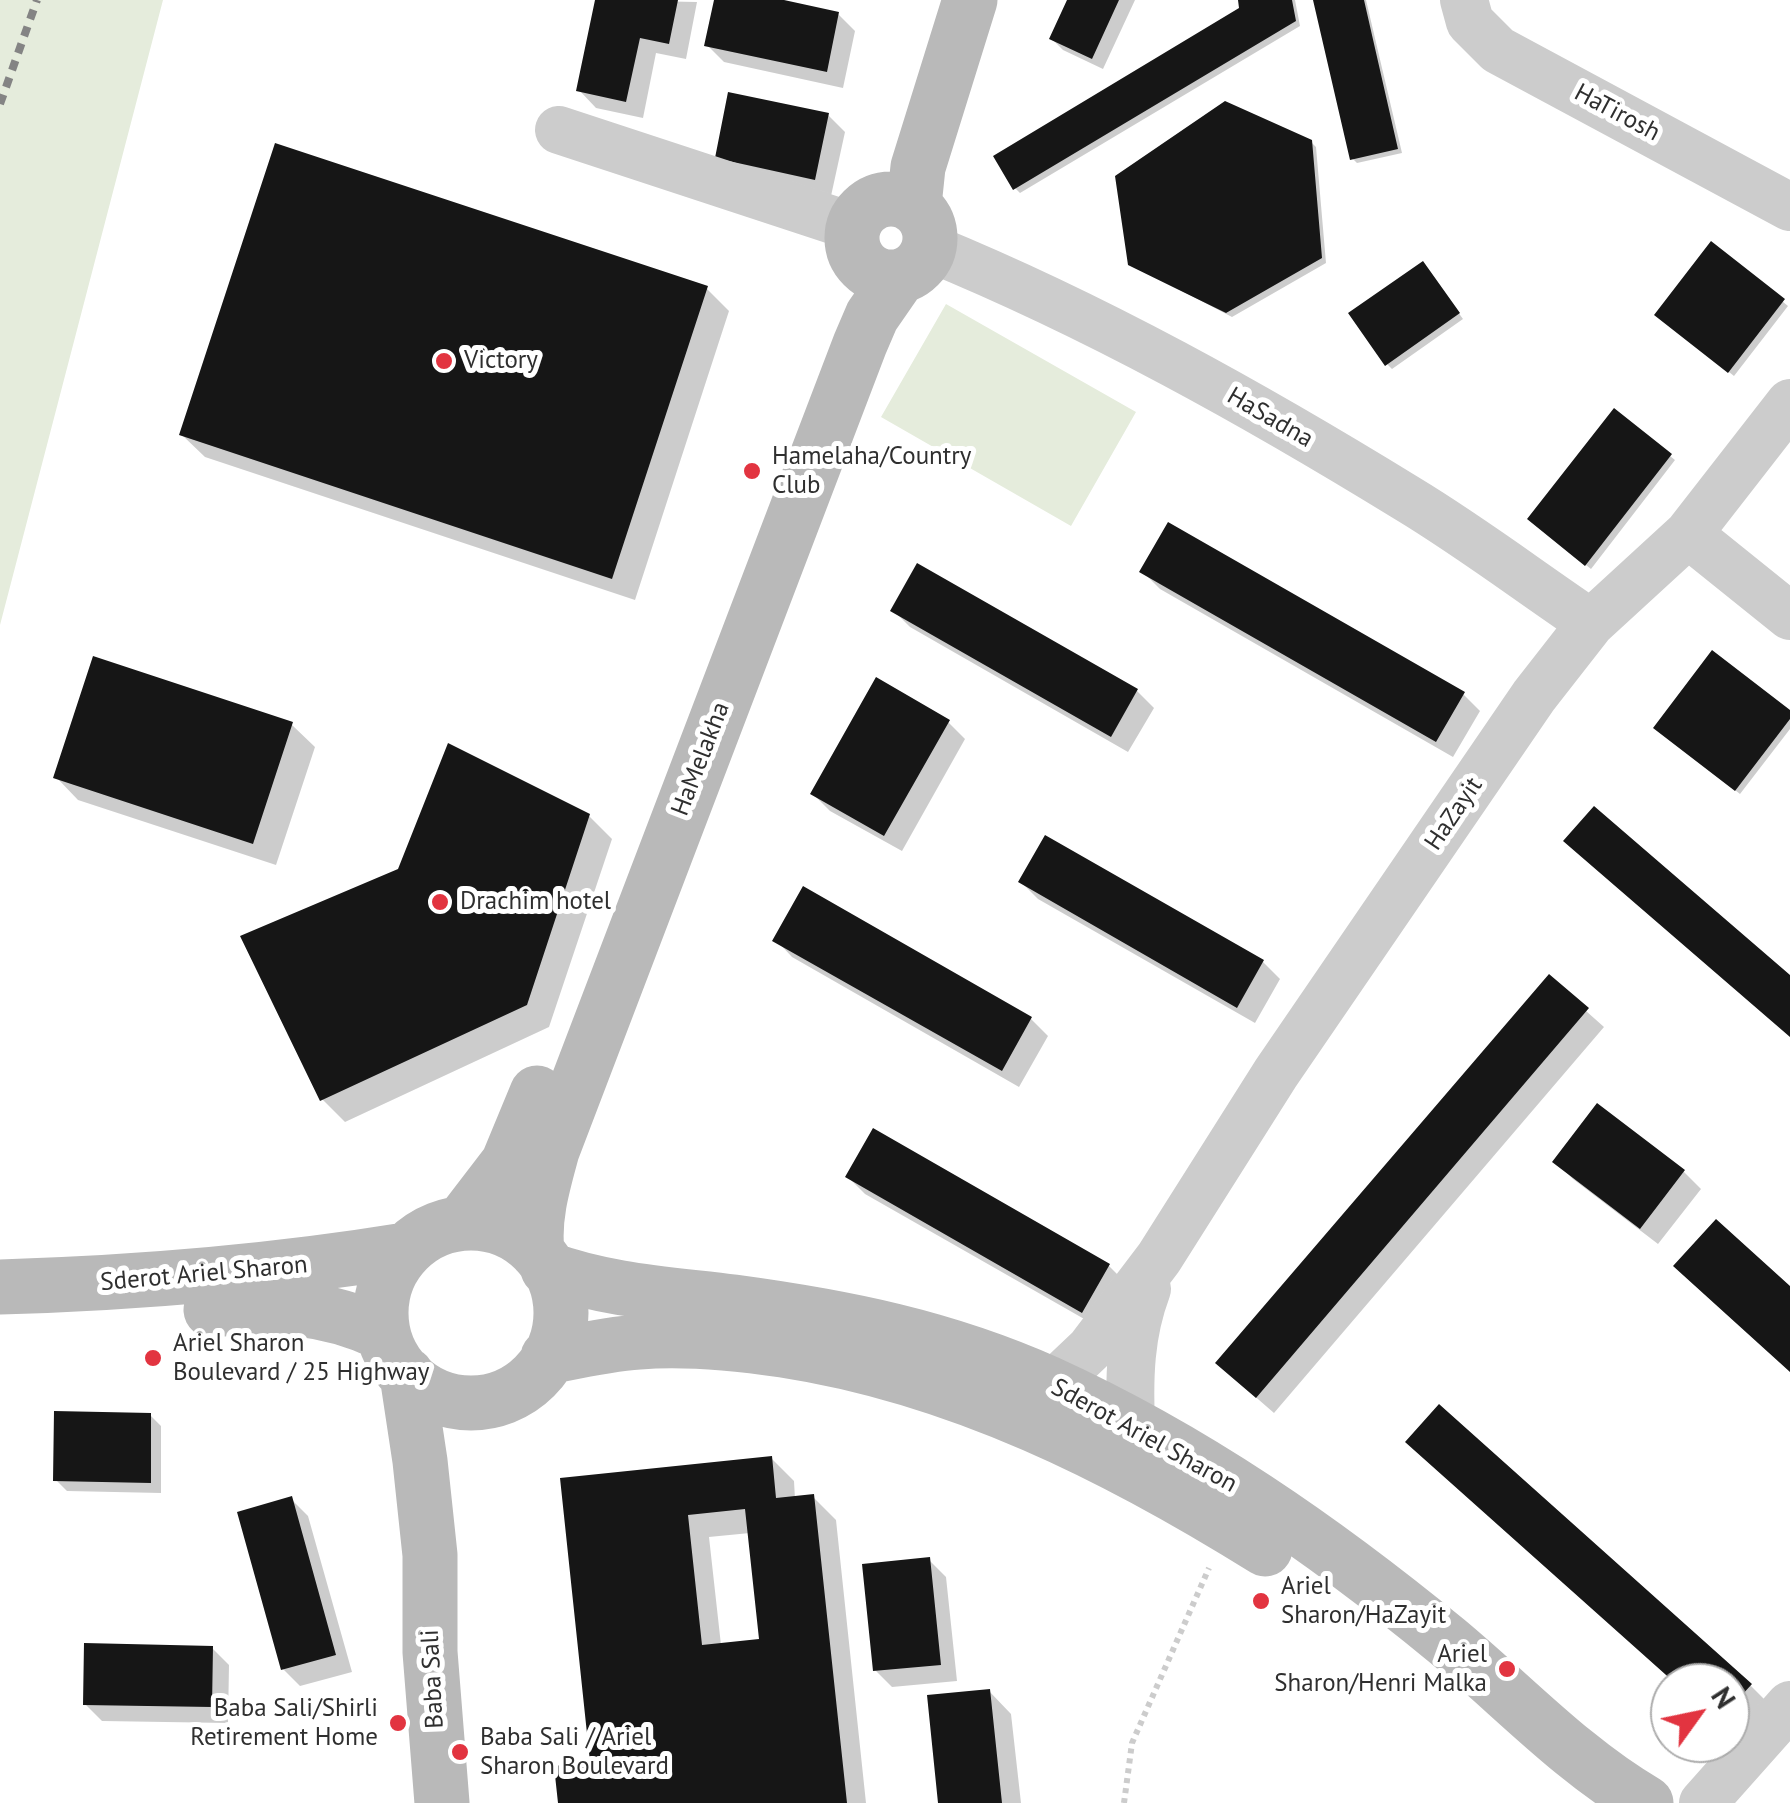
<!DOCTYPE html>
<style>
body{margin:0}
#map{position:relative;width:1790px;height:1803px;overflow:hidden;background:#fff;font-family:"PT Sans",sans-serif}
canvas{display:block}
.north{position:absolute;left:1650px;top:1663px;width:100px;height:100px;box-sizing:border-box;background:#fff;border:2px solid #acacac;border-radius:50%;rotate:57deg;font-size:28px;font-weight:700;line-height:40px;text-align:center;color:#2f2f2f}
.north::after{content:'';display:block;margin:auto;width:35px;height:45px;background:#e23440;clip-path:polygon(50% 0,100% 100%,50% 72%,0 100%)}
</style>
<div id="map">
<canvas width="1790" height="1803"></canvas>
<div class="north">N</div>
</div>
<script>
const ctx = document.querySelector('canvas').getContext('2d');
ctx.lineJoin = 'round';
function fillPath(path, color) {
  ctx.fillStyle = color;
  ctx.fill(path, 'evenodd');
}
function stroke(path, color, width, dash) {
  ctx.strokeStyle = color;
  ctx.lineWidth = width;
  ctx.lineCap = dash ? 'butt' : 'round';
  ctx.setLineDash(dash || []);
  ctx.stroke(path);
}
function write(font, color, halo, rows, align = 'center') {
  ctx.font = font + ' "PT Sans",sans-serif';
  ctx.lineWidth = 10;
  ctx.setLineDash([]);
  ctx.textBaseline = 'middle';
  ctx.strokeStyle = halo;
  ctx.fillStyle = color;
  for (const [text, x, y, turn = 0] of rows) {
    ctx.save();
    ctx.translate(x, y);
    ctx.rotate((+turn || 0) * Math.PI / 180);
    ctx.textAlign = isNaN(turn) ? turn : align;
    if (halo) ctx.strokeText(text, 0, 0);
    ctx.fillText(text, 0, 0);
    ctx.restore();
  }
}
fillPath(new Path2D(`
 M0,0h163l-163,625z
 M946,304l190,108 -65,114 -190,-109z`), '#e5ecdc');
fillPath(new Path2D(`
 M598,0l99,2 -11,57 -30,-6 -13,65 -47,-10 -17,-18z
 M717,0h55l66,14 17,17 -12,57 -119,-26 -17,-17z
 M1070,0h65l-32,69 -40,-19 -11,-11z
 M1240,0h55l5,26 -280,167 -5,-5 227,-178z
 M1315,0h51l36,153 -45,10 -5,-5z
 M828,115l17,17 -14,64 -114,-38z
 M1311,142l5,5 10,116 -94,54 -102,-53z
 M1712,244l76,62 -54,70 -72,-57z
 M1427,269l36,50 -71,50 -5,-5z
 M707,289l22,22 -94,289 -430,-143 -23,-22z
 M1614,411l61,49 -84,109 -56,-45z
 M1143,572l320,122 17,17 -27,46 -293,-168z
 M893,610l244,81 17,17 -26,44 -218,-125z
 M1790,713v16l-50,65 -79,-62z
 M948,722l17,17 -63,112 -72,-40 -17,-17z
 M292,725l23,22 -39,118 -198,-65 -22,-23z
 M589,816l23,23 -63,188 -204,95 -23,-23z
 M1021,882l242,80 17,17 -25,44 -217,-124z
 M776,940l255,79 17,17 -29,51 -227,-130z
 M1549,978l55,49 -330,386 -38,-33z
 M1597,1107l87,65 17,17 -43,55 -85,-65 -17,-17z
 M848,1177l261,89 17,17 -26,45 -235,-134z
 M150,1415l11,11v67l-94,-2 -11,-11z
 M771,1458l23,23 1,18 18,-2 23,23 30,283h-305l32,-39 -31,-284zM750,1533l11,108 -40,4 -12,-108z
 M1426,1458l324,227 17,17 -30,35 -7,-6v-48h-53z
 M291,1499l17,17 44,156 -52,14 -17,-17z
 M929,1560l17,17 11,104 -65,6 -17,-17z
 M212,1648l17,17 -1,58 -126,-2 -17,-17z
 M989,1691l22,23 10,89h-80z`), '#0003');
fillPath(new Path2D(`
 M595,0h83l-9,44 -29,-6 -14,64 -50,-11z
 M714,0h70l55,12 -12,60 -123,-26z
 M1067,0h52l-27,59 -43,-20z
 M1238,0h54l4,21 -283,169 -20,-34 246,-148z
 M1313,0h51l34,149 -48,11z
 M728,92l101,21 -14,67 -100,-22z
 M1225,101l87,39 10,118 -96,55 -98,-48 -13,-89z
 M275,143l433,143 -96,293 -433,-144z
 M1711,241l74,58 -57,74 -74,-58z
 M1423,261l37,52 -75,53 -37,-53z
 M1614,408l58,46 -87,112 -58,-47z
 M1168,522l297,170 -29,50 -297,-170z
 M917,563l221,126 -27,48 -221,-126z
 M1712,650l78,60v9l-55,72 -82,-63z
 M93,656l200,66 -40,122 -200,-66z
 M876,677l74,43 -66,116 -74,-42z
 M448,743l142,71 -63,191 -207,96 -80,-165 158,-67z
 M1594,806l196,169v62l-227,-196z
 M1045,835l219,125 -27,48 -219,-126z
 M803,886l229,131 -30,54 -230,-130z
 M1549,974l40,34 -333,390 -41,-35z
 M1597,1103l88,67 -45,59 -88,-67z
 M873,1128l237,136 -28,49 -237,-136z
 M1716,1219l74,67v86l-117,-106z
 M1439,1404l313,280 -22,24v-25h-55l-270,-241z
 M54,1411l97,2v70l-98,-2z
 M772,1456l4,42 38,-4 33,309h-289l-4,-37 36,-4 -30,-284zM745,1509l14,130 -57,6 -14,-130z
 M292,1496l44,159 -55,15 -44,-158z
 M930,1557l11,108 -68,6 -11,-107z
 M84,1643l129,3 -1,61 -129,-2z
 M990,1689l12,114h-64l-11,-108z`), '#161616');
stroke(new Path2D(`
 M1124,1803l8,-60 77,-175`), '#ccc', 6, [5, 5]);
stroke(new Path2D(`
 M1464,0l6,22 28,28 292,157
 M559,130l295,97
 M930,248c166,68 325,157 478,251 63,38 122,83 183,124
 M1688,534l102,82
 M1052,1385l38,-36 69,-91 117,-185 258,-377 57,-73 97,-89 102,-131
 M1131,1425c-2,-48 -1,-91 16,-136
 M1703,1803l87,-98`), '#ccc', 48);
stroke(new Path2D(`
 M852 238a39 39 0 1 1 78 0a39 39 0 1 1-78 0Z
 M914,205l4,-38 52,-167
 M462,1223l46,-60 29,-70
 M381 1313a90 90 0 1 1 180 0a90 90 0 1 1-180 0Z
 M537,1252c-4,-35 6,-68 15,-101l308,-807 12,-28 27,-39
 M548,1269c60,22 123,25 186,33 111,15 211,35 314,81 145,66 276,157 399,258 65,54 125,119 199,162
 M0,1287c136,-4 271,-15 406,-37
 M211,1310c65,-5 112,-5 172,23
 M548,1357c30,-6 60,-13 91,-15 48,-4 96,1 144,8 175,27 333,106 482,199
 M407,1375l13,86 10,94v97l12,151`), '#b9b9b9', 55);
stroke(new Path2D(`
 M0,104l37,-104`), '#848484', 8, [10, 8]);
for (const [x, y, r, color] of [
 [444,361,10,"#e23440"],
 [752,471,10,"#e23440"],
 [440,902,10,"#e23440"],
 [153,1358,10,"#e23440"],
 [1261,1601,10,"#e23440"],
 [1507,1669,10,"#e23440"],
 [398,1723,10,"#e23440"],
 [460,1752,10,"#e23440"]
]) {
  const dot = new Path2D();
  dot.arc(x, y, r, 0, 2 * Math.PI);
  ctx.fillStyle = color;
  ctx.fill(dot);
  stroke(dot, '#fff', 4);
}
write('25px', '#2f2f2f', '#fff', [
 ["HaTirosh",1617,113,28],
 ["HaSadna",1270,418,30],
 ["HaMelakha",701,759,-69],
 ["HaZayit",1454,814,-56],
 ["Sderot Ariel Sharon",204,1274,-5],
 ["Sderot Ariel Sharon",1144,1436,29],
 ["Baba Sali",433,1679,-93]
]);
write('25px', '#2f2f2f', '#fff', [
 ["Victory",464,361],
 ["Hamelaha/Country",772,457],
 ["Club",772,486],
 ["Drachim hotel",460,902],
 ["Ariel Sharon",173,1344],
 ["Boulevard / 25 Highway",173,1373],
 ["Ariel",1281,1587],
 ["Sharon/HaZayit",1281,1616],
 ["Ariel",1487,1655,"right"],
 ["Sharon/Henri Malka",1487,1684,"right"],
 ["Baba Sali/Shirli",378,1709,"right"],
 ["Retirement Home",378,1738,"right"],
 ["Baba Sali / Ariel",480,1738],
 ["Sharon Boulevard",480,1767]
], 'left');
</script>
